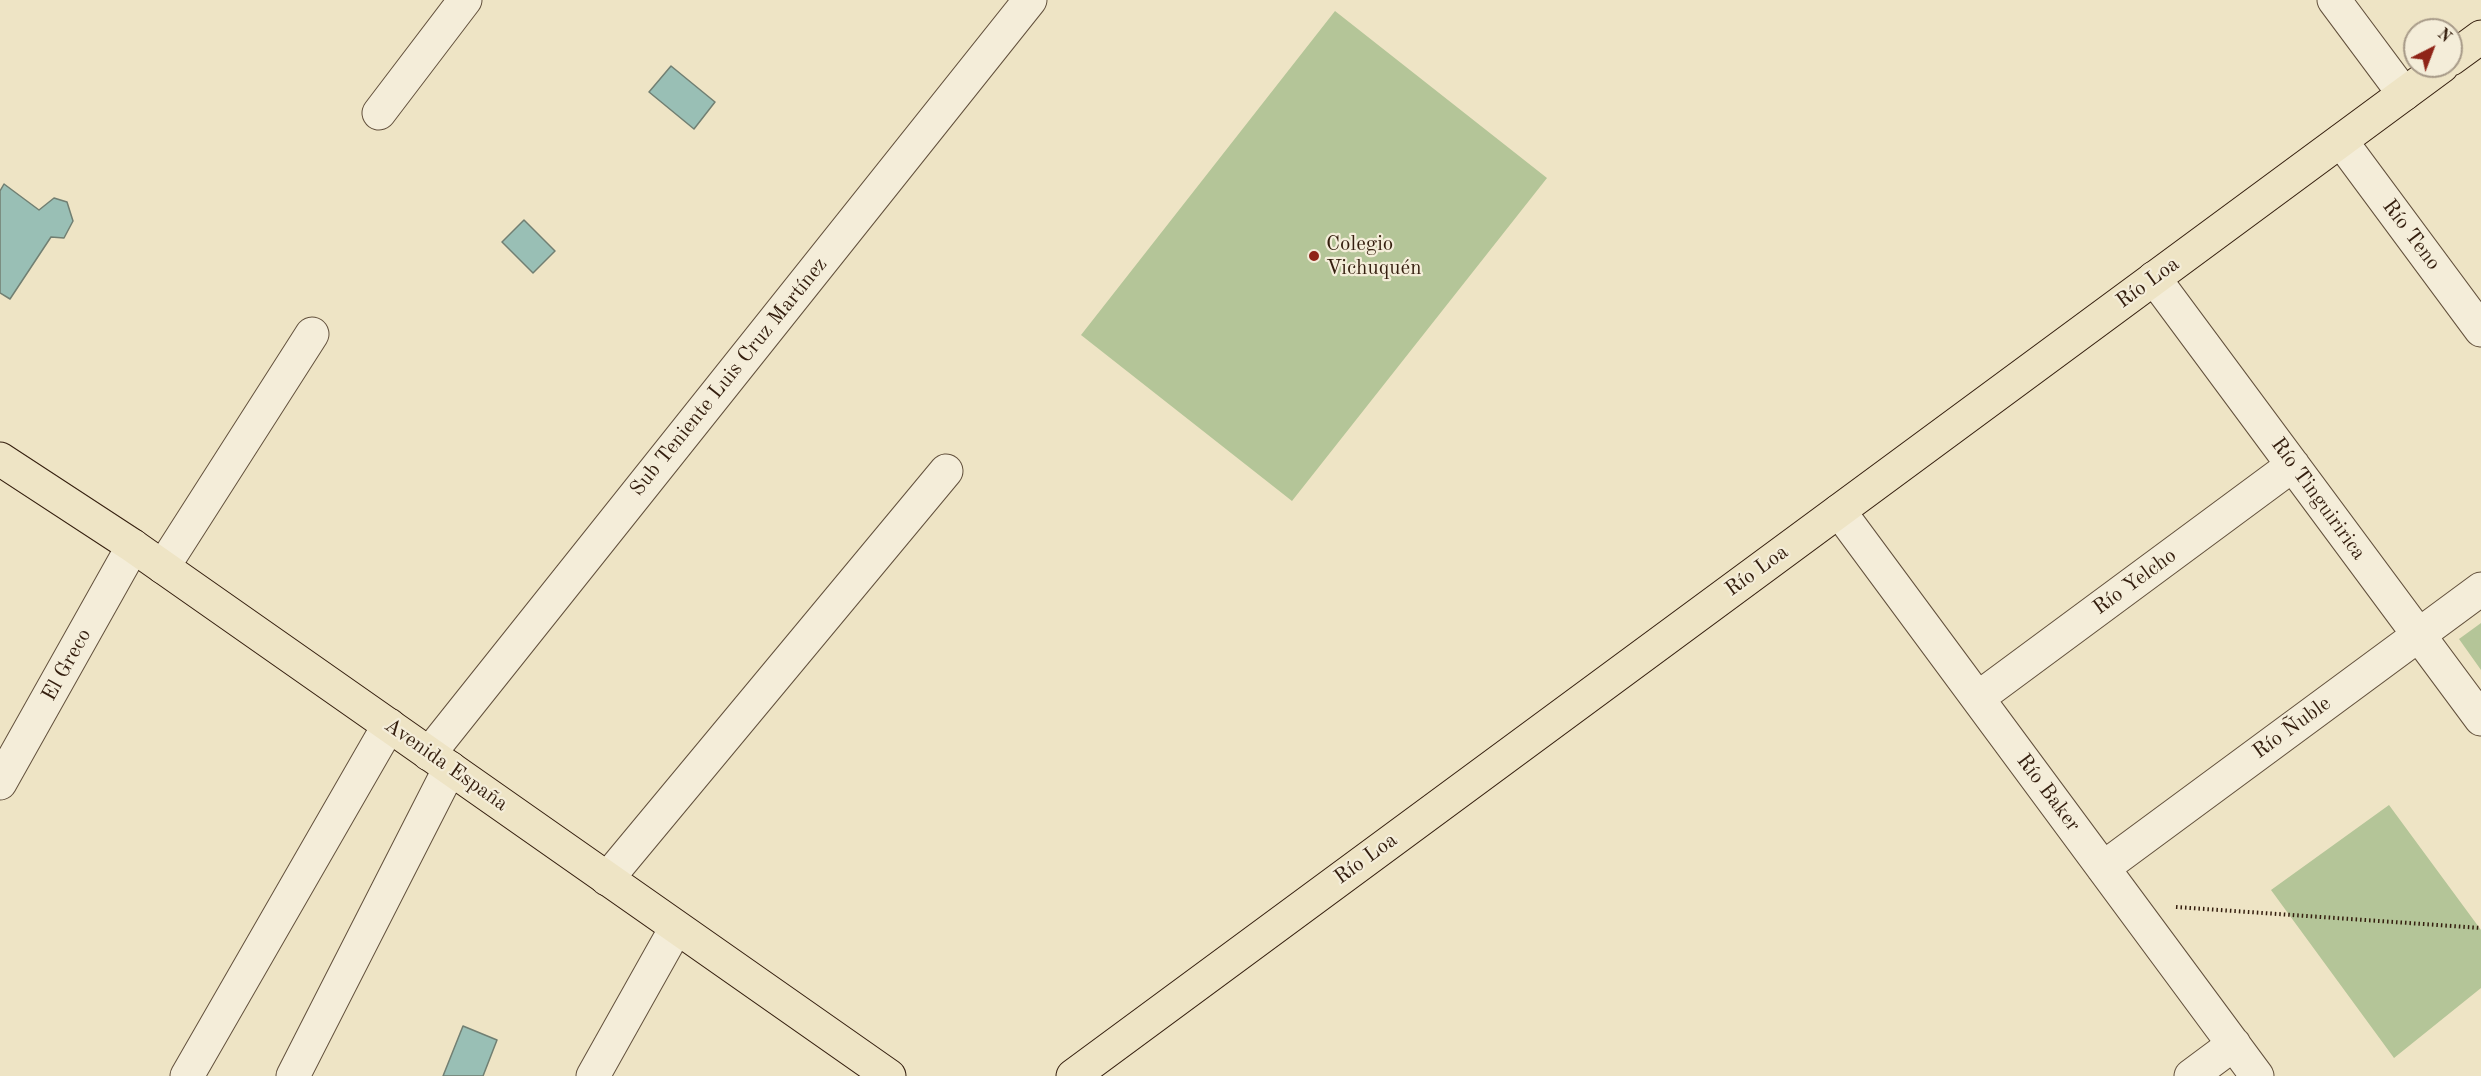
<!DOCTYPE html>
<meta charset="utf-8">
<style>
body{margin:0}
#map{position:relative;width:2481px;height:1076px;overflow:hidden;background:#eee4c5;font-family:"Old Standard TT",serif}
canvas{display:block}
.north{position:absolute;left:2403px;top:18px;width:60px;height:60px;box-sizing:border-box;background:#f4edd9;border:2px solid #a79a88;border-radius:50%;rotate:42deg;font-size:16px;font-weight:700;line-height:24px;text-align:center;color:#341e0e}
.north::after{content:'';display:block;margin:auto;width:21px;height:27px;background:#8f2418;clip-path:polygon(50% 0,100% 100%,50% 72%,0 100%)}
</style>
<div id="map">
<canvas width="2481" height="1076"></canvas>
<div class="north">N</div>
</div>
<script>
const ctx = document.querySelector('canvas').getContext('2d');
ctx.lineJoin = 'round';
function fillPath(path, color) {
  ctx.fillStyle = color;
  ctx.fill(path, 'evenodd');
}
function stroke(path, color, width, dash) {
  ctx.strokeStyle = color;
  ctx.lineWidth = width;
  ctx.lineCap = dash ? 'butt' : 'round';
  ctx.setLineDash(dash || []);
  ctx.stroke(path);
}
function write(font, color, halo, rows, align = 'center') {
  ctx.font = font + ' "Old Standard TT",serif';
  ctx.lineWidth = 4.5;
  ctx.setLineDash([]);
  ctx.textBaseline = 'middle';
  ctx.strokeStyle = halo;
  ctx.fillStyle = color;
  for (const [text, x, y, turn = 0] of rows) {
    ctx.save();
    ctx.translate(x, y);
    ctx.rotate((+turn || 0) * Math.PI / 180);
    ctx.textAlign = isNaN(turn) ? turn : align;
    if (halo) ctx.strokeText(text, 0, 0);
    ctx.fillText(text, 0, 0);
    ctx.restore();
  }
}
fillPath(new Path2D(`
 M1335,11l212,167 -255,323 -211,-166z
 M2481,623v47l-22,-31z
 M2389,805l92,125v58l-87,70 -123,-168z`), '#b4c598');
const water = new Path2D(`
 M671,66l44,36 -21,27 -45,-37z
 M4,184l35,26 15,-12 13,4 6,19 -9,17 -13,-1 -41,62 -10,-6v-102z
 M524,220l31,31 -22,22 -31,-31z
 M463,1026l34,14 -14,36h-40z`);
fillPath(water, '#99bfb5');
stroke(water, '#717f72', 1.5);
const minor = new Path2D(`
 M2334,0l70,94
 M379,113l86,-113
 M2341,141l140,189
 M2154,278l327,441
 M1839,511l418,565
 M163,567l149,-233
 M1978,698l315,-233
 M429,754l601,-754
 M0,783l133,-237
 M2103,868l378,-279
 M607,879l339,-408
 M187,1076l202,-351
 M293,1076l157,-308
 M593,1076l83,-148
 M2191,1076l43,-32`);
const major = new Path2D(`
 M2451,59l30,-22
 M0,459l133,87 756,530
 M1073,1076l1369,-1010`);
stroke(minor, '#62503c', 35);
stroke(major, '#341e0e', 35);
stroke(new Path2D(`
 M2176,907l305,21`), '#341e0e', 4, [1.5, 3]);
stroke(minor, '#f4edd9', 33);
stroke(major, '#eee4c5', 33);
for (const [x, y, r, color] of [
 [1314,256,6,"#8f2418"]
]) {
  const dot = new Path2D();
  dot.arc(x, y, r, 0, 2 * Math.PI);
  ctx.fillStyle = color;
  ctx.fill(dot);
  stroke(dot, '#f4edd9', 2);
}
write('21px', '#341e0e', '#f4edd9', [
 ["Río Teno",2411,235,53],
 ["Río Loa",2148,283,-36],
 ["Sub Teniente Luis Cruz Martínez",729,377,-51],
 ["Río Tinguiririca",2318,499,54],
 ["Río Loa",1757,571,-36],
 ["Río Yelcho",2135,582,-36],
 ["El Greco",67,665,-61],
 ["Río Ñuble",2292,728,-36],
 ["Avenida España",446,765,35],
 ["Río Baker",2048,793,53],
 ["Río Loa",1366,859,-36]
]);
write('21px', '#341e0e', '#f4edd9', [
 ["Colegio",1326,244],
 ["Vichuquén",1326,268]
], 'left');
</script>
